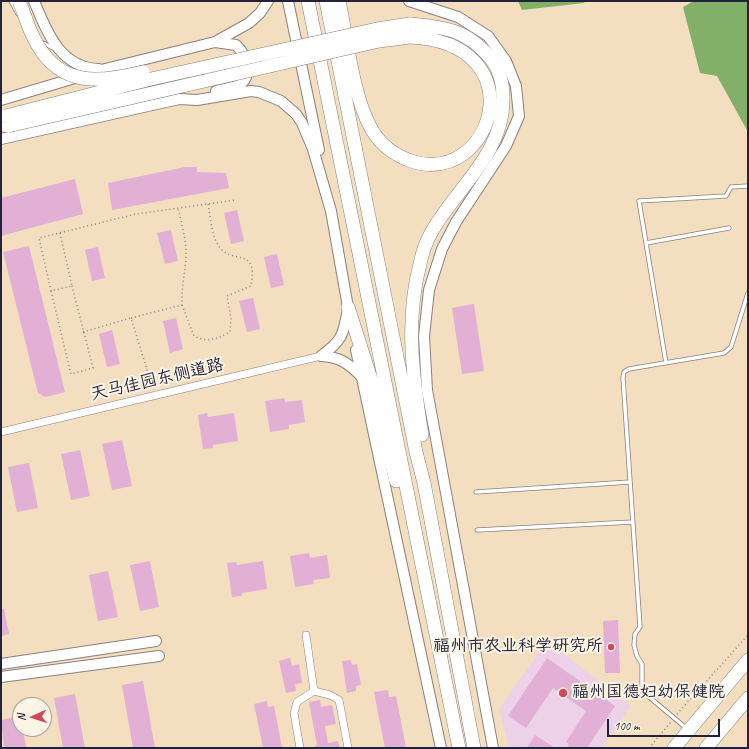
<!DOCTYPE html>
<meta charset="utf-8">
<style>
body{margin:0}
#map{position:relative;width:749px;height:749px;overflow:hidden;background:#f3dec0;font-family:Caveat,sans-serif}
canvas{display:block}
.frame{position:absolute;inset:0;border:2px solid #22223b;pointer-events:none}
.north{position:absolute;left:12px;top:697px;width:40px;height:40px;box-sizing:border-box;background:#fcf5e5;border:1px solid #a5a1a1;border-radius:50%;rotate:267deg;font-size:11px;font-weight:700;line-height:16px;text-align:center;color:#22223b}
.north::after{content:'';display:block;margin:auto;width:14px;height:18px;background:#d1495b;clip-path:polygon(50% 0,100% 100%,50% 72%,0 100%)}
.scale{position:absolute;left:607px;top:719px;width:113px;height:18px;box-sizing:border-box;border:2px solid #22223b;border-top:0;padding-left:5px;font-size:12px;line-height:14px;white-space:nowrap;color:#22223b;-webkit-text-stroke:3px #fcf5e5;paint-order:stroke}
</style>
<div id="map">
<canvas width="749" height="749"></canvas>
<div class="frame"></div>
<div class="north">N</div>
<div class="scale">100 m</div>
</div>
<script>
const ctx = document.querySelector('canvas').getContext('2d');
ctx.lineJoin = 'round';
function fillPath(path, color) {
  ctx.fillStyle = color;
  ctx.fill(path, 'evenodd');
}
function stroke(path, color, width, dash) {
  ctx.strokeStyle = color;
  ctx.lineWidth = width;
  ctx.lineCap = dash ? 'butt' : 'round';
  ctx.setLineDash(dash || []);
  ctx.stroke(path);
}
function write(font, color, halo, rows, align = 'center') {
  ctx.font = font + ' Caveat,"LXGW WenKai TC",sans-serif';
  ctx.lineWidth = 4;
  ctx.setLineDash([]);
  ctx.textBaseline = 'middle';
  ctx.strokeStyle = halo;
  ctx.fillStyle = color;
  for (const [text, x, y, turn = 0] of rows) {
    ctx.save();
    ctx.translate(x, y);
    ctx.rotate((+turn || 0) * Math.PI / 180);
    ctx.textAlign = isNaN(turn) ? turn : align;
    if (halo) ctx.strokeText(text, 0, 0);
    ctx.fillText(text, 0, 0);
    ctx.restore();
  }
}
fillPath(new Path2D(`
 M547,641l84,65 -29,42h-93l-10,-39z`), '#ecd1e9');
fillPath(new Path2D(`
 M518,1h67l-1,2 -62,7z
 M694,1h54v131l-31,-56 -17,-3 -17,-66z`), '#83b069');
fillPath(new Path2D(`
 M185,167h12v5l29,1 3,15 -117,22 -4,-27z
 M75,179l8,35 -82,22v-38z
 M237,210l7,31 -13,3 -7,-31z
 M171,230l7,31 -13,3 -8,-31z
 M29,246l36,146 -20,5 -7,-4 -35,-141z
 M98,247l7,31 -13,3 -7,-31z
 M277,254l7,31 -13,3 -7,-31z
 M253,298l7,31 -13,3 -8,-31z
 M474,304l10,67 -22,3 -10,-66z
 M176,318l7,31 -13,4 -7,-32z
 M112,330l8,34 -13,3 -8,-33z
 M284,398l1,4 17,-2 3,22 -16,3v4l-19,3 -5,-31z
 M207,413l1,4 26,-4 4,28 -25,4v3l-10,1 -5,-34z
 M122,440l10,46 -20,4 -10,-46z
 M80,450l10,46 -19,4 -10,-46z
 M29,463l9,45 -21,4 -9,-45z
 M309,553l1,5 17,-3 3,23 -17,2 1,4 -19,3 -5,-31z
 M150,561l9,46 -19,4 -10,-46z
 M263,561l4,28 -25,4v3l-10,1 -5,-34 9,-1 1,3z
 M108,571l10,46 -20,4 -9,-46z
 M1,609h3l5,25 -8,2z
 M618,620l2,53h-15l-2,-52z
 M290,658l2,8 7,-2 3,19 -7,1 1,7 -10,2 -7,-32z
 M547,658l68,48 -28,42h-20l2,-4 -3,-2 20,-31 -33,-23 -27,40 -18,-12z
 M351,660l1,5 5,-1 4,21 -5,1v5l-9,2 -5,-32z
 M143,681l12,67h-22l-11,-63z
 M388,690l1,7 7,-1 10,52h-21l-11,-56z
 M75,694l10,54h-22l-9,-50z
 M320,700l1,7 11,-2 4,19 -11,2 3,17 10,-2 2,7h-24l-1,-3h2l-8,-43z
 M267,701l1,6 6,-1 8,42h-19l-9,-44z
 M20,716v13h3l3,19h-22l-3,-28z
 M535,735l20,13h-28z`), '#e1b0d4');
const lane = new Path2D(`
 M11,1l7,13
 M41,42l14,7
 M646,243l83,-15
 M666,363l-27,-162 87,-5 5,-9 17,-1
 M476,492l154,-10
 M477,530l156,-8
 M686,728l-44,-37v-27l-5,-8 -3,-11 1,-11 5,-7 -17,-249 1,-6 5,-3 95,-16 7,-6 17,-54`);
const street = new Path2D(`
 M1,432l320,-76
 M306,635l8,56
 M300,748l-6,-35 3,-11 17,-11 16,4 9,5 9,48`);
const secondary = new Path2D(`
 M34,1c13,31 26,67 65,68
 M288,1l31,149
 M409,1l49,16 30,19 18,25 10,25 3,30 -13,30 -50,76 -14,27 -13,41 -5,46 3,54 66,358
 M215,42l21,3c10,9 19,33 1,41 -6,2 -14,3 -21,5
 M1,100l104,-31 110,-27 34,-19 11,-10 8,-12
 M1,139l178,-40 18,1 54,-9 8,1 22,9 15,13 6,9 11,26 18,62 18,102
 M356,350l85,398
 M321,356c22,-16 22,-21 27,-47
 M321,356c19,1 27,7 41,21
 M1,664l155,-23
 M1,677l158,-21`);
const highway = new Path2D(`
 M308,1l151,747
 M326,1l90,451 8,31 50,265
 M339,1c8,37 14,97 33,129 9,15 22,25 39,31 82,27 127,-118 -1,-124
 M410,24c36,3 58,6 82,36 8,11 11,24 11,37 2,56 -47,91 -72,136 -5,9 -9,21 -11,31 -15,56 -7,115 2,171
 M348,307l24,75 24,99
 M674,748l74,-88
 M706,748l42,-50`);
stroke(lane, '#8a807e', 5);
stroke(street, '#8a807e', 8);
stroke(secondary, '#8a807e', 12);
stroke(highway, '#8a807e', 14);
stroke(new Path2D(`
 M60,233l12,53 -21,5 20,83 22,-6 -21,-82
 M51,291l-12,-53 97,-24 100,-14
 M182,305l12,31c15,7 22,3 36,-4l1,-14 -4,-22 24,-10c7,-39 -16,-22 -30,-37 -10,-11 -10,-31 -13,-45
 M131,318l51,-13c-1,-18 4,-35 4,-53 0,-14 -5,-30 -8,-44
 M83,332l48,-14 22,71
 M677,714l71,-79
 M649,748l22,-26`), '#8a807e', 1.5, [1, 3]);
stroke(lane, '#fff', 3.5);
stroke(street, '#fff', 7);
stroke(secondary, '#fff', 10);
stroke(highway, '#fff', 13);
const highwayBridge = new Path2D(`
 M19,1c6,14 10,30 18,43 25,44 64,38 106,28
 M6,116l145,-37 226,-50 33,-5
 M8,126l371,-85 31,-4`);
stroke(highwayBridge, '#8a807e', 14, []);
stroke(highwayBridge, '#fff', 13);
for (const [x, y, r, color] of [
 [611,647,4,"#d1495b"],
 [563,693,5,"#d1495b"]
]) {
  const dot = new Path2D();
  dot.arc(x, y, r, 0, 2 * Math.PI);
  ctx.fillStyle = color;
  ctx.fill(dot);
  stroke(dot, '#fcf5e5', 1.5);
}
write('17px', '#22223b', '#fcf5e5', [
 ["天马佳园东侧道路",157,380,-13]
]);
write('17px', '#22223b', '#fcf5e5', [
 ["福州市农业科学研究所",603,647],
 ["福州国德妇幼保健院",572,693,"left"]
], 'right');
</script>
